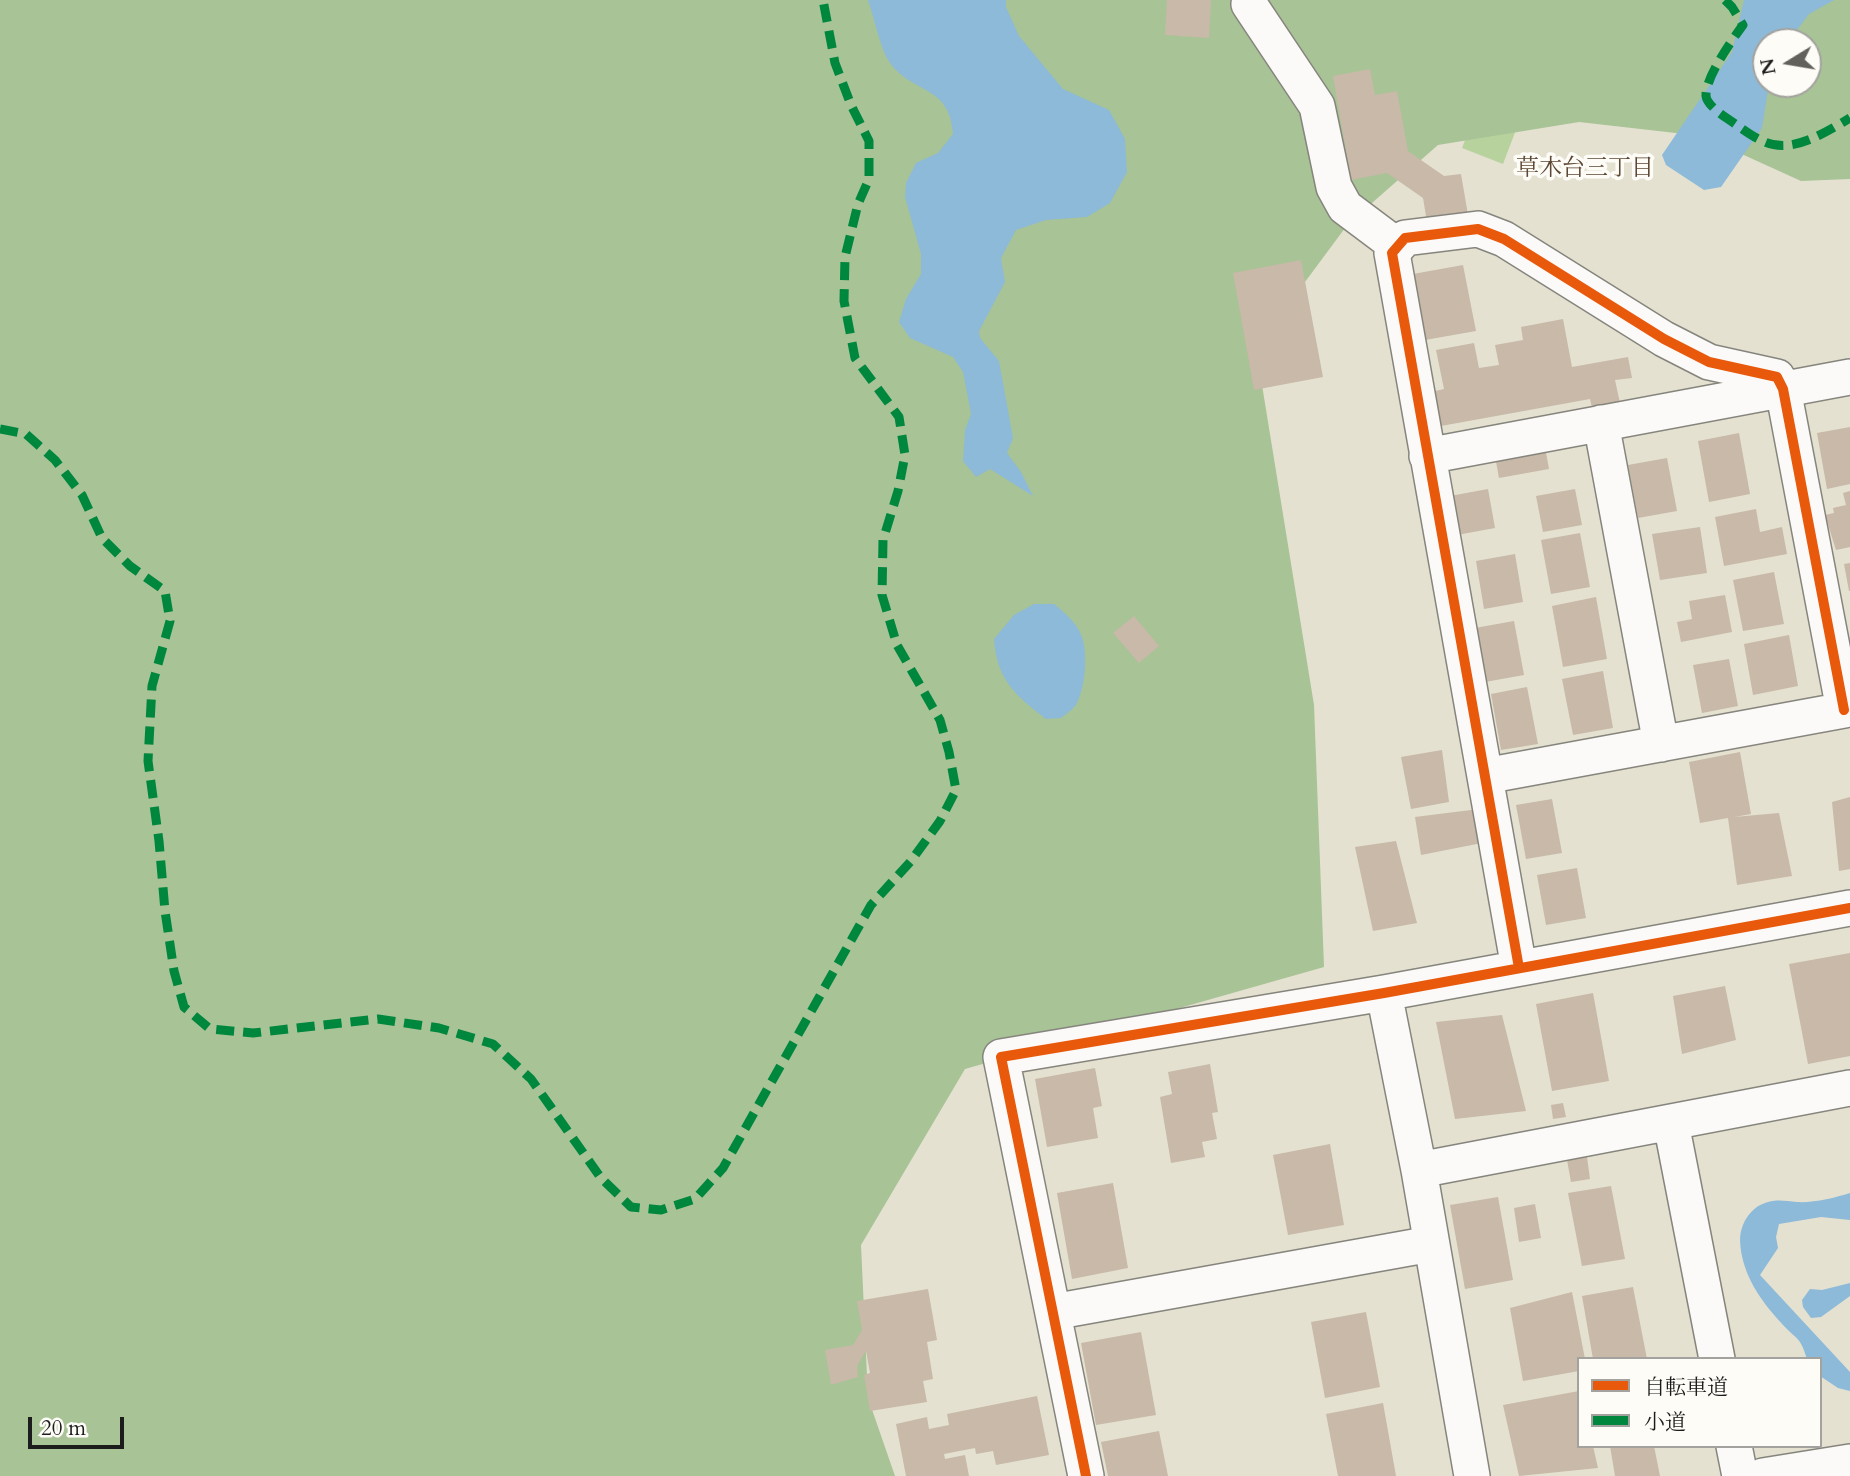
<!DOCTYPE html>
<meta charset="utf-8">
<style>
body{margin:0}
#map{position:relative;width:1850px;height:1476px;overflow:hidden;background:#e4e1d1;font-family:Cardo,"Noto Serif JP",serif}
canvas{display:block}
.legend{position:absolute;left:1577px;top:1357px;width:245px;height:91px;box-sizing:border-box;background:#fdfcf7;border:2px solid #a3a29f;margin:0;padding:9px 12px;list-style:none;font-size:21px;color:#1c1c1c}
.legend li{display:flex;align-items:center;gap:14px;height:35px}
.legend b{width:35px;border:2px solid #a3a29f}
.north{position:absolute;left:1752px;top:28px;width:70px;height:70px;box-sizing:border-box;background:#fdfcf7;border:2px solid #a3a29f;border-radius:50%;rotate:259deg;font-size:19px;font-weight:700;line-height:28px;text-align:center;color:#1c1c1c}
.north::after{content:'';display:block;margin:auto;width:24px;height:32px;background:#62615b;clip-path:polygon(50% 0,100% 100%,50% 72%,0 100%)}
.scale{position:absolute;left:28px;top:1417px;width:96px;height:32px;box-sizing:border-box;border:4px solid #1c1c1c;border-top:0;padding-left:9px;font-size:21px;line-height:24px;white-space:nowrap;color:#1c1c1c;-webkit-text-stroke:5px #fdfcf7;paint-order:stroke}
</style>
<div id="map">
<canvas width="1850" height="1476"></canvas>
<ul class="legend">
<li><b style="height:9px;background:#e8590c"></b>自転車道</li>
<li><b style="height:9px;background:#00873e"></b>小道</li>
</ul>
<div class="north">N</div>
<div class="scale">20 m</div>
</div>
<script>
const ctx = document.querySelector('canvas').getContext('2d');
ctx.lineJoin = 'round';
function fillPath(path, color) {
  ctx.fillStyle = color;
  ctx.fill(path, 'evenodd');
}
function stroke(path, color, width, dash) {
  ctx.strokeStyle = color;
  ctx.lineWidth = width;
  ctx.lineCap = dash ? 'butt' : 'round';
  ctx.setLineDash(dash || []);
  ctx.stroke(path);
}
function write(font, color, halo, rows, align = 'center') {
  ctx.font = font + ' Cardo,"Noto Serif JP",serif';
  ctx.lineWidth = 7;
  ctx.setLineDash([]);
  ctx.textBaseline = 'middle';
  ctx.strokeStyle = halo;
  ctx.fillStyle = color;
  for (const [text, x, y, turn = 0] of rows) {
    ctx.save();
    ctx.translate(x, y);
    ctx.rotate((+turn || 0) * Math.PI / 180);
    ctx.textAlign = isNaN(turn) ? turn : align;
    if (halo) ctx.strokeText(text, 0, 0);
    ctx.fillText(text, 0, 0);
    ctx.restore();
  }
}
fillPath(new Path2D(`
 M1499,51l41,16 -37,97 -41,-16z`), '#b8d29e');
fillPath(new Path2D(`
 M0,0h1850v179l-49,2 -99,-45 -123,-14 -141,23 -90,79 -92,124 58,357 10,262 -359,102 -104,176 7,153 27,78h-895zM1766,42h42v42h-42z`), '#a8c396');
fillPath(new Path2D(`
 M868,0h138v7l13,29 44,53 46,21 16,29 2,33 -17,31 -23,14 -41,3 -30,10 -15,28 4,24 -26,49 1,7 19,23 14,77 -6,15 14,19 12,24 -43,-27 -14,8 -13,-16 2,-31 6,-16 -8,-42 -10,-15 -43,-19 -11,-16 7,-23 15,-25v-20l-16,-57 1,-14 10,-20 22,-10 15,-19c-3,-52 -45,-39 -66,-76 -8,-15 -13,-41 -19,-58z
 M1744,0h90l-25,14 -21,28h-22v42h3l-7,44 -41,59 -17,3 -38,-25 -4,-10 70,-103z
 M1034,604h20c11,9 23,19 28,33 6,19 3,49 -5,66 -3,6 -11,11 -16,15l-15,1c-31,-24 -49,-39 -52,-80l20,-24z
 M1850,1193v27l-29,-3 -42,7 -3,13 2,11 -18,27 90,97v19l-12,-3 -18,-12v-17h-13c-7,-23 -10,-19 -24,-34 -20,-22 -37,-44 -42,-74 -1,-10 -2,-16 2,-26 4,-10 12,-19 22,-22 12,-4 20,-2 32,-1 17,1 37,-4 53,-9z
 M1850,1283v13l-29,21 -10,1 -8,-11 -1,-7 8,-11 12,1z`), '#8cbad8');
fillPath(new Path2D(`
 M1167,0h44l-2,38 -44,-3z
 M1370,69l5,26 22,-4 11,60 36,25 17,-2 7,41 -41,7 -4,-24 -36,-25 -36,7 -18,-104z
 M1301,260l22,117 -69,13 -21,-117z
 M1463,265l13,66 -51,9 -12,-66z
 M1563,319l9,48 56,-10 4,21 -17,2 5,23 -28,5 -2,-9 -149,27 -6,-35 9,-2 -8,-39 38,-7 5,25 20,-3 -4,-20 28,-5 -2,-13z
 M1850,427v57l-23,5 -10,-56z
 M1739,433l11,61 -41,8 -11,-61z
 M1545,447l4,22 -50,9 -4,-22z
 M1667,458l10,53 -39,7 -10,-53z
 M1488,489l7,39 -38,7 -7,-39z
 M1575,489l7,36 -39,7 -7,-36z
 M1850,491v56l-14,3 -11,-35 9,-2 -1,-5 13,-3 -3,-12z
 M1756,509l4,23 22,-5 5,27 -63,12 -9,-49z
 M1700,527l7,46 -47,7 -8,-46z
 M1580,533l10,54 -39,7 -10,-54z
 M1515,554l8,48 -39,7 -8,-48z
 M1850,563v28h-1l-5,-27z
 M1774,572l10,52 -41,7 -10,-51z
 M1725,595l7,37 -51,10 -4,-20 15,-3 -3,-18z
 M1596,597l11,62 -44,8 -11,-61z
 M1134,616l25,30 -20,17 -26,-30z
 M1514,621l10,54 -39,7 -10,-54z
 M1789,635l9,51 -45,9 -9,-51z
 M1729,659l9,47 -36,7 -9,-48z
 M1603,671l10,57 -40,7 -11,-56z
 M1527,687l11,57 -37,6 -10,-56z
 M1442,750l7,52 -38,7 -10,-52z
 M1740,752l11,62 -17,3 45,-4 13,63 -55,9 -9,-67 -28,5 -11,-61z
 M1850,797v72l-11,2 -7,-69z
 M1552,799l10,54 -36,6 -10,-54z
 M1479,809l8,33 -66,13 -6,-38z
 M1396,841l21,82 -44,8 -18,-84z
 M1577,868l9,50 -40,7 -9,-50z
 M1850,953v103l-42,8 -19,-100z
 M1725,986l11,54 -54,14 -9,-58z
 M1593,993l16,88 -57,10 -16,-87z
 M1502,1015l24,96 -71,8 -19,-97z
 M1210,1064l8,48 -6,1 5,26 -15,3 3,15 -34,6 -11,-66 12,-3 -4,-22z
 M1095,1068l7,38 -9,2 5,30 -51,9 -12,-68z
 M1563,1103l3,14 -13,2 -2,-14z
 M1330,1144l14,81 -56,10 -15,-80z
 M1587,1157l3,22 -19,3 -4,-22z
 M1113,1183l15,85 -56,11 -15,-86z
 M1611,1186l14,73 -43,7 -14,-73z
 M1498,1197l15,83 -48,9 -15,-84z
 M1535,1204l6,34 -22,4 -5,-34z
 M1633,1287l14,72h-54l-11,-63z
 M928,1289l9,51 -10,2 6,37 -10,2 4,21 -57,9 -6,-36 6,-2 -4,-22 -9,15 1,11 -27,8 -6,-35 28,-5 9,-15 -5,-29z
 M1572,1292l13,67h-6v12l-56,10 -13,-73z
 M1366,1312l14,75 -55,11 -14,-76z
 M1141,1332l15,83 -60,10 -15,-82z
 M1579,1391v55h14l5,22 -79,8 -16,-71z
 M1037,1396l12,59 -53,10 -3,-14 -17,3 -1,-6 -31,6 1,5 20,-4 4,21h-63l-10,-52 31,-7 2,12 20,-4 -2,-11z
 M1383,1403l13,73h-58l-12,-62z
 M1159,1431l9,45h-60l-7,-34z
 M1610,1446h44l6,30h-45z`), '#c8b9a8');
const minor = new Path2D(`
 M1249,4l68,102 17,81 11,20 52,39
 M1601,423l60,321
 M1427,456l423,-79
 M1485,776l365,-67
 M1519,968l-127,-715 13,-15 73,-9 26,10 160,100 45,23 68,15 6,12 61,321
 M1384,993l35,177 53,306
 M1671,1123l46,236
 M1419,1170l431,-82
 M1053,1312l378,-68
 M1734,1446l6,30
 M1086,1476l-85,-419 383,-64 466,-85
 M1763,1476l87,-14`);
stroke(minor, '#86857d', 38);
stroke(minor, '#fbfaf8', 35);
stroke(new Path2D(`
 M1725,0l7,7 11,18c-11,15 -38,53 -37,71 1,9 16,19 22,23 12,8 24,18 37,23 28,12 61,-10 85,-24
 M0,429l26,5 29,26 27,35 20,43 28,28 35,25 5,30 -18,65 -4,75 11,80 6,70 9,60 10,36 26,22 43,4 125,-14 61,9 54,16 38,35 70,99 30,29 30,3 34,-11 28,-31 148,-263 40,-44 29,-40 16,-31 -7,-38 -9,-32 -43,-75 -15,-50 1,-55 15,-49 7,-36 -6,-38 -44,-59 -11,-57 1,-44 13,-53 11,-25v-38l-18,-36 -16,-42 -12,-63`), '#00873e', 9, [18, 9]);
stroke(new Path2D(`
 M1519,968l-127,-715 13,-15 73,-9 26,10 160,100 45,23 68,15 6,12 61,321
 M1086,1476l-85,-419 383,-64 466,-85`), '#e8590c', 10);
write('23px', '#5e4634', '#fdfcf7', [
 ["草木台三丁目",1585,170]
]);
</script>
